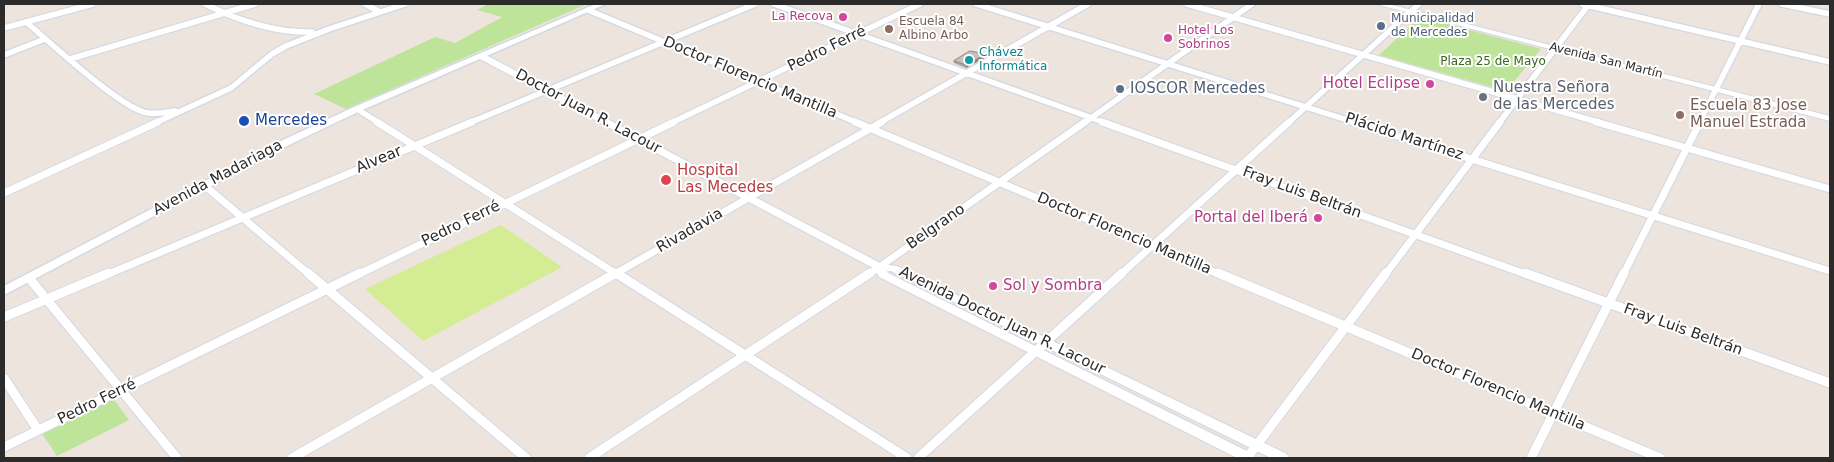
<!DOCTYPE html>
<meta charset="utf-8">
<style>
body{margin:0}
#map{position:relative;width:1834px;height:462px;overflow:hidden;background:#ede4dd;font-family:"DejaVu Sans",sans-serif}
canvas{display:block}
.frame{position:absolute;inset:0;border:5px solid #2b2b2b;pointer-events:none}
</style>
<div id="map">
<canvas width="1834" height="462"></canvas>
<div class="frame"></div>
</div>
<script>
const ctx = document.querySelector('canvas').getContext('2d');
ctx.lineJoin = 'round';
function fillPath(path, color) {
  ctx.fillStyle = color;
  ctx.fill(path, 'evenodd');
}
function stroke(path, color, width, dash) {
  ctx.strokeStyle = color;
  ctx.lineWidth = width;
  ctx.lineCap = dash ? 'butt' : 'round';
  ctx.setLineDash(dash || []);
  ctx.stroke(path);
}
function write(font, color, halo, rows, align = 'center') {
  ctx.font = font + ' "DejaVu Sans",sans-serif';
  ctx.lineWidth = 4;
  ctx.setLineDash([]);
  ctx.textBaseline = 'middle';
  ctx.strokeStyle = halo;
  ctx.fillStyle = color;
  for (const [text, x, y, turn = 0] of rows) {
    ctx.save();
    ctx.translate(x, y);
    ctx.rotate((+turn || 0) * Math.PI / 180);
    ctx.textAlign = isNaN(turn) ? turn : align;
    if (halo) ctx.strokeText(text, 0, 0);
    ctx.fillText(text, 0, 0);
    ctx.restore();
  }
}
fillPath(new Path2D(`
 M488,4h99l-241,105 -32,-15 121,-57 20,6 47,-26 -25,-7z
 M1420,17l121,32 -35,42 -127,-36z
 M112,397l17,23 -72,36 -16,-24z`), '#bee499');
fillPath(new Path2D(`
 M501,225l61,42 -139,74 -58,-52z`), '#d4ec94');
const minorFar2 = new Path2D(`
 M205,4c32,16 71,29 107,28
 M365,4l15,8
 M774,4l332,119
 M976,4l381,119
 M1187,4l414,119
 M1582,4l248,58
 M1782,4l48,10
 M588,10l270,113
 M26,22c23,19 96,88 122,91 9,1 19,-1 27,-2
 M4,28l89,-24
 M4,55l41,-16
 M70,59l185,-55
 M357,109l22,14
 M155,123l76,-35 41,-34 14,-8 43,-17 76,-25
 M469,123l286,-119
 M671,123l249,-119
 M879,123l209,-119
 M1084,123l168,-119
 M1288,123l131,-119
 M1499,123l90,-119
 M1699,123l60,-119`);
const minorFar1 = new Path2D(`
 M377,122l241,153
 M855,122l366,153
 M1102,122l426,153
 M1353,122l477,149
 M1596,122l234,67
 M204,185l106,90
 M4,193l154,-71
 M106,275l366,-153
 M357,275l317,-153
 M613,275l269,-153
 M868,275l217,-153
 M1120,275l169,-153
 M1385,275l115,-153
 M1623,275l77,-153`);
const minor = new Path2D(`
 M308,273l218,185
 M616,273l291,185
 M1218,273l442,185
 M1525,273l305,110
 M29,278l148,180
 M4,317l105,-44
 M4,378l34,52
 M4,447l356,-174
 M292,458l324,-185
 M589,458l281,-185
 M918,458l204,-185
 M1247,458l139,-185
 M1531,458l93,-185`);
const tertiary = new Path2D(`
 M1378,4h10l442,112v5l-451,-116z
 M478,54h6l398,210 15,2 390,188 2,4h-18l-380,-187h-4l1,2 365,181 2,4h-18l-358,-181 -4,-8 -397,-211z`);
const secondary = new Path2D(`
 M596,4h10l-246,107 -69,33 -287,151v-9l279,-146 71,-33z`);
stroke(minorFar2, '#d2d8e4', 8);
stroke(minorFar1, '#d2d8e4', 9);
stroke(minor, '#d2d8e4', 11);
stroke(tertiary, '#d2d8e4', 2);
stroke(secondary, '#d2d8e4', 3);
stroke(minorFar2, '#fff', 5.5);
stroke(minorFar1, '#fff', 7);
stroke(minor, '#fff', 9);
fillPath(tertiary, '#fff');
fillPath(secondary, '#fff');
fillPath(new Path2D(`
 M986,57l-20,11 -12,-5v-2z`), '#aaa49f');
fillPath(new Path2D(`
 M986,54v3l-20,11v-3z`), '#8b8682');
const building = new Path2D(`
 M970,51l16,3 -20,11 -12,-4z`);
fillPath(building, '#c6bfb9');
stroke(building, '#8b8682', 1);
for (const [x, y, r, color] of [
 [843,17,5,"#d1479c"],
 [1381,26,5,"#5c6f8a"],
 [889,29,5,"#8d6e63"],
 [1168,38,5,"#d1479c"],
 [969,60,5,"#0f9aa8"],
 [1430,84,5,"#d1479c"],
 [1120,89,5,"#5c6f8a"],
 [1483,97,5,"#6b7280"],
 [1680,115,5,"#8d6e63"],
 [244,121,6,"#1a4fb4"],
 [666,180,6,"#e0444e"],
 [1318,218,5,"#d1479c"],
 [993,286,5,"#d1479c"]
]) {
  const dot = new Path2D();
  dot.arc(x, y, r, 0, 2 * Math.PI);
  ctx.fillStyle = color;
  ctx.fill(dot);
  stroke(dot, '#fff', 2);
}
write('12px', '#b23c85', '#fff', [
 ["La Recova",833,17],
 ["Hotel Los",1178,31,"left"],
 ["Sobrinos",1178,45,"left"]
], 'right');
write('12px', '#4e5e75', '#fff', [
 ["Municipalidad",1391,19],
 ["de Mercedes",1391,33]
], 'left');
write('12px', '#785e54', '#fff', [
 ["Escuela 84",899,22],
 ["Albino Arbo",899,36]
], 'left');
write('12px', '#0d838f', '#fff', [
 ["Chávez",979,53],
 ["Informática",979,67]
], 'left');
write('12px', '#2b2b2b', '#fff', [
 ["Avenida San Martín",1606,61,14]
]);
write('12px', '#366a19', '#fff', [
 ["Plaza 25 de Mayo",1493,62]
]);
write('15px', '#2b2b2b', '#fff', [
 ["Pedro Ferré",827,49,-26],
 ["Doctor Florencio Mantilla",750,78,23],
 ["Doctor Juan R. Lacour",588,112,28],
 ["Plácido Martínez",1404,137,18],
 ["Alvear",379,160,-23],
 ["Avenida Madariaga",218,178,-28],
 ["Fray Luis Beltrán",1302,193,20],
 ["Pedro Ferré",461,224,-26],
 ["Belgrano",936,227,-35],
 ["Rivadavia",690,231,-30],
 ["Doctor Florencio Mantilla",1124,234,23],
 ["Avenida Doctor Juan R. Lacour",1002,321,26],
 ["Fray Luis Beltrán",1683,330,20],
 ["Doctor Florencio Mantilla",1498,390,23],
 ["Pedro Ferré",97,402,-26]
]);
write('15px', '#b23c85', '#fff', [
 ["Hotel Eclipse",1420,84],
 ["Portal del Iberá",1308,218],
 ["Sol y Sombra",1003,286,"left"]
], 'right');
write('15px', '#5b616d', '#fff', [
 ["Nuestra Señora",1493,88],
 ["de las Mercedes",1493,105]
], 'left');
write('15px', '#4e5e75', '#fff', [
 ["IOSCOR Mercedes",1130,89]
], 'left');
write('15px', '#785e54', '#fff', [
 ["Escuela 83 Jose",1690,106],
 ["Manuel Estrada",1690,123]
], 'left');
write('15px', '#164399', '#fff', [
 ["Mercedes",255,121]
], 'left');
write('15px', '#be3a42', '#fff', [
 ["Hospital",677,171],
 ["Las Mecedes",677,188]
], 'left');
</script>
